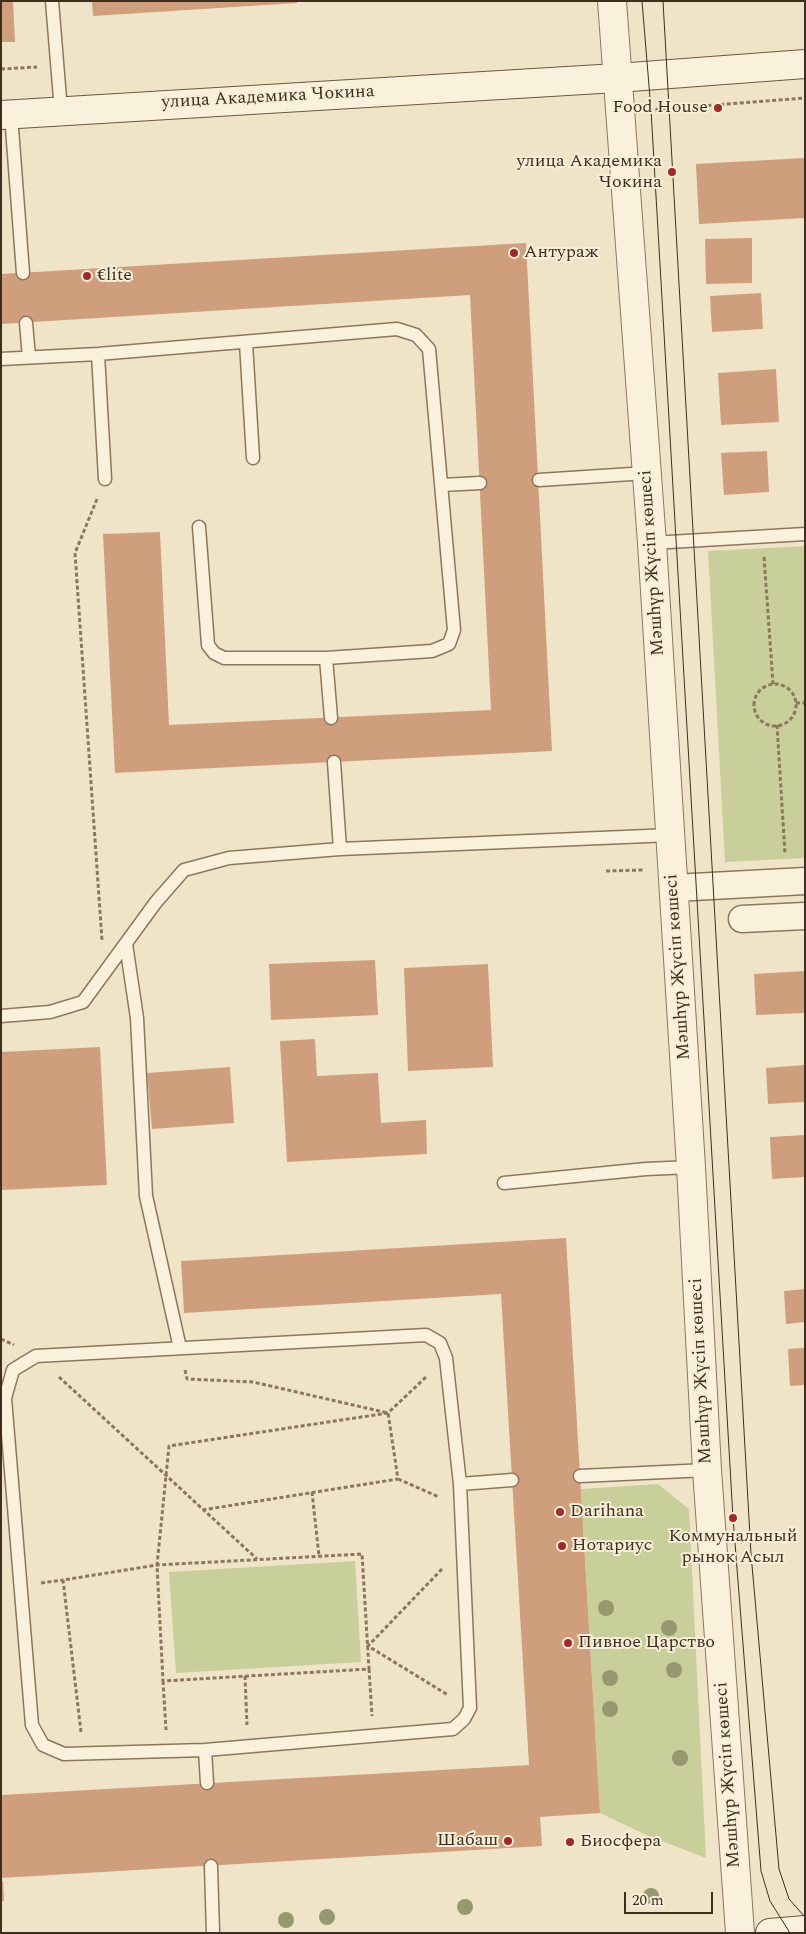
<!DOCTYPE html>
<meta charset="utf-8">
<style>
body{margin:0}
#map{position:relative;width:806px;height:1934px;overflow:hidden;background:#f0e4c8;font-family:Spectral,serif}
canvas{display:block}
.frame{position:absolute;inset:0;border:2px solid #3d2e20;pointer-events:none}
.scale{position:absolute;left:624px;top:1892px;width:89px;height:22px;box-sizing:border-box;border:2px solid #3d2e20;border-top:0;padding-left:6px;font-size:15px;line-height:18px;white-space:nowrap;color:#3d2e20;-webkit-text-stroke:4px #f7eed8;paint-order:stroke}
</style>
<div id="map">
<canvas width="806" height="1934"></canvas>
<div class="frame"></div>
<div class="scale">20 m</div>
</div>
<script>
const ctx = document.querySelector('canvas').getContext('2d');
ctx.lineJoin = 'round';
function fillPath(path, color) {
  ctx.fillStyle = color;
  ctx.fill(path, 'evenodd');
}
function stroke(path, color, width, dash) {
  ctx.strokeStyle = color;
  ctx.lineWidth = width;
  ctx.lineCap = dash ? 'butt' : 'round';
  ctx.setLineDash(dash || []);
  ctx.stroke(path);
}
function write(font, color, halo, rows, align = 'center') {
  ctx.font = font + ' Spectral,serif';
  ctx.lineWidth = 4;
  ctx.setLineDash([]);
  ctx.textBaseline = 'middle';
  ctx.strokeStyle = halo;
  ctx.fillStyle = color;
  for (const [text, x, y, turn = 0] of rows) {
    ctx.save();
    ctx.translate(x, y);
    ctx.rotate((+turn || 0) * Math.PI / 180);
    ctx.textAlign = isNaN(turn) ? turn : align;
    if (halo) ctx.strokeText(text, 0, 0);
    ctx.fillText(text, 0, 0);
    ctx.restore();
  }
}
fillPath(new Path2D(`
 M805,546v312l-80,4 -17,-311z
 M658,1484l31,25 17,349 -60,-23 -46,-22 -19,-324z
 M355,1561l6,101 -185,11 -7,-101z`), '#c9cf9b');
fillPath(new Path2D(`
 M1,1h12l2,41h-14z
 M92,1h205v2l-204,13z
 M805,158v60l-106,6 -3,-60z
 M752,238v45l-46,1 -1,-45z
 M526,243l26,508 -437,22 -12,-239 57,-2 9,193 322,-15 -21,-415 -469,29v-50z
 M761,293l2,36 -51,3 -2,-36z
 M776,369l3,53 -58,3 -3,-52z
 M767,451l2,41 -45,3 -3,-42z
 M375,960l3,55 -107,5 -2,-56z
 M488,964l5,103 -85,4 -4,-103z
 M805,971v42l-49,2 -2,-41z
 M315,1039l2,37 61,-3 3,50 45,-3 1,34 -140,8 -7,-121z
 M100,1047l7,138 -106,5v-138z
 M805,1065v37l-37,2 -2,-36z
 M230,1067l4,56 -82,6 -5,-56z
 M805,1135v42l-33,2 -2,-42z
 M566,1238l34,575 -60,4 2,29 -541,32v-83l528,-30 -28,-471 -317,19 -3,-52z
 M805,1289v33l-19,2 -2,-33z
 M805,1348v37l-15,1 -2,-37z
 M1,1881h2l1,20h-3z`), '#cf9f7d');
const service = new Path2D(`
 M52,1l9,110
 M11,115l12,158
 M26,323l3,34
 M246,343l7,115
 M98,354l7,125
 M1,359l97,-5 299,-25 19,6 13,14 25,281 -5,14 -17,7 -106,7h-102l-10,-5 -6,-8 -9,-118
 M539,480l108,-7
 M442,485l38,-2
 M652,543l153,-9
 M326,658l5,60
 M334,762l6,87
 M126,944l11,74 9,178 34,152
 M1,1016l49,-4 33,-10 73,-100 28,-32 45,-12 111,-9 331,-14
 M504,1183l142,-14 45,-2
 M426,1335l14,8 6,15 14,126 10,224 -6,11 -11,10 -248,21 -141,4 -21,-9 -11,-20 -27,-327 8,-28 23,-14z
 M580,1476l127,-6
 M460,1484l52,-4
 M205,1750l2,33
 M211,1866l2,67`);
const minor = new Path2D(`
 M674,888l131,-7
 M742,919l63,-3`);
const tertiary = new Path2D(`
 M612,1l40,542 39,624 16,303 33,463`);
const secondary = new Path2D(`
 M1,115l616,-37 188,-14
 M770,1933l35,-3`);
stroke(service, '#8d765c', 15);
stroke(minor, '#8d765c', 29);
stroke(tertiary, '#8d765c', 30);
stroke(secondary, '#6f573f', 30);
stroke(new Path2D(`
 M1,69l36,-2
 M649,110l156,-12
 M97,499l-22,54 27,387
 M764,557l9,127
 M754 705a21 21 0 1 1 42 0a21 21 0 1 1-42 0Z
 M796,703h9
 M777,725l8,129
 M606,871l37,-1
 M1,1339l13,6
 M185,1370l2,9 66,3 135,31 10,66 -196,31
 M59,1377l198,182
 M398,1479l41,18
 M312,1492l7,64
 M442,1569l-74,77 80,49
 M41,1583l22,-3
 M369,1669l3,47
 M245,1676l2,49
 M163,1681l3,49
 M81,1732l-18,-152 94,-15 205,-11 7,115 -206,12 -6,-116 12,-119 219,-33 39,-37`), '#8d765c', 3, [4, 2.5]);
stroke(service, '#faf1dc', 12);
stroke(minor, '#faf1dc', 26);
stroke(tertiary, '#faf1dc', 28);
stroke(secondary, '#faf1dc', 28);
stroke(new Path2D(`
 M642,1l9,109 82,1408 28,353 9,30 20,32
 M663,1l88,1553 28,315 10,30 16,18`), '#3d2e20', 1);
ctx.fillStyle = '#96986f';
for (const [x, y] of [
 [606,1608],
 [669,1628],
 [674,1670],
 [610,1678],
 [610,1709],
 [680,1758],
 [651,1896],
 [465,1907],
 [327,1917],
 [286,1920]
]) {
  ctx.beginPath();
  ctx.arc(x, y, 8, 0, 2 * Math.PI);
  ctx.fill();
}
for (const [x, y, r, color] of [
 [718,108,5,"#9e2a2b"],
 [672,172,5,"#9e2a2b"],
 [514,253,5,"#9e2a2b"],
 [87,276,5,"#9e2a2b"],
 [560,1512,5,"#9e2a2b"],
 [733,1518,5,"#9e2a2b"],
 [562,1546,5,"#9e2a2b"],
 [568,1643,5,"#9e2a2b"],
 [508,1841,5,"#9e2a2b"],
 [570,1842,5,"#9e2a2b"]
]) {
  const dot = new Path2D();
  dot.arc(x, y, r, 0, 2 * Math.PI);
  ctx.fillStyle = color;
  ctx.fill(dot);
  stroke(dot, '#f7eed8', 2);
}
write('18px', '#3d2e20', '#f7eed8', [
 ["улица Академика Чокина",268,98,-3],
 ["Мәшһүр Жүсіп көшесі",653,563,-94],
 ["Мәшһүр Жүсіп көшесі",679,967,-94],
 ["Мәшһүр Жүсіп көшесі",702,1371,-93],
 ["Мәшһүр Жүсіп көшесі",729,1775,-94]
]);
write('18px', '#3d2e20', '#f7eed8', [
 ["Food House",708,108,"right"],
 ["улица Академика",662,162,"right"],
 ["Чокина",662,183,"right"],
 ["Антураж",524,253],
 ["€lite",97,276],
 ["Darihana",570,1512],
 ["Коммунальный",733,1537,"center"],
 ["рынок Асыл",733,1558,"center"],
 ["Нотариус",572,1546],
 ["Пивное Царство",578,1643],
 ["Шабаш",498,1841,"right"],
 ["Биосфера",580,1842]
], 'left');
</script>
